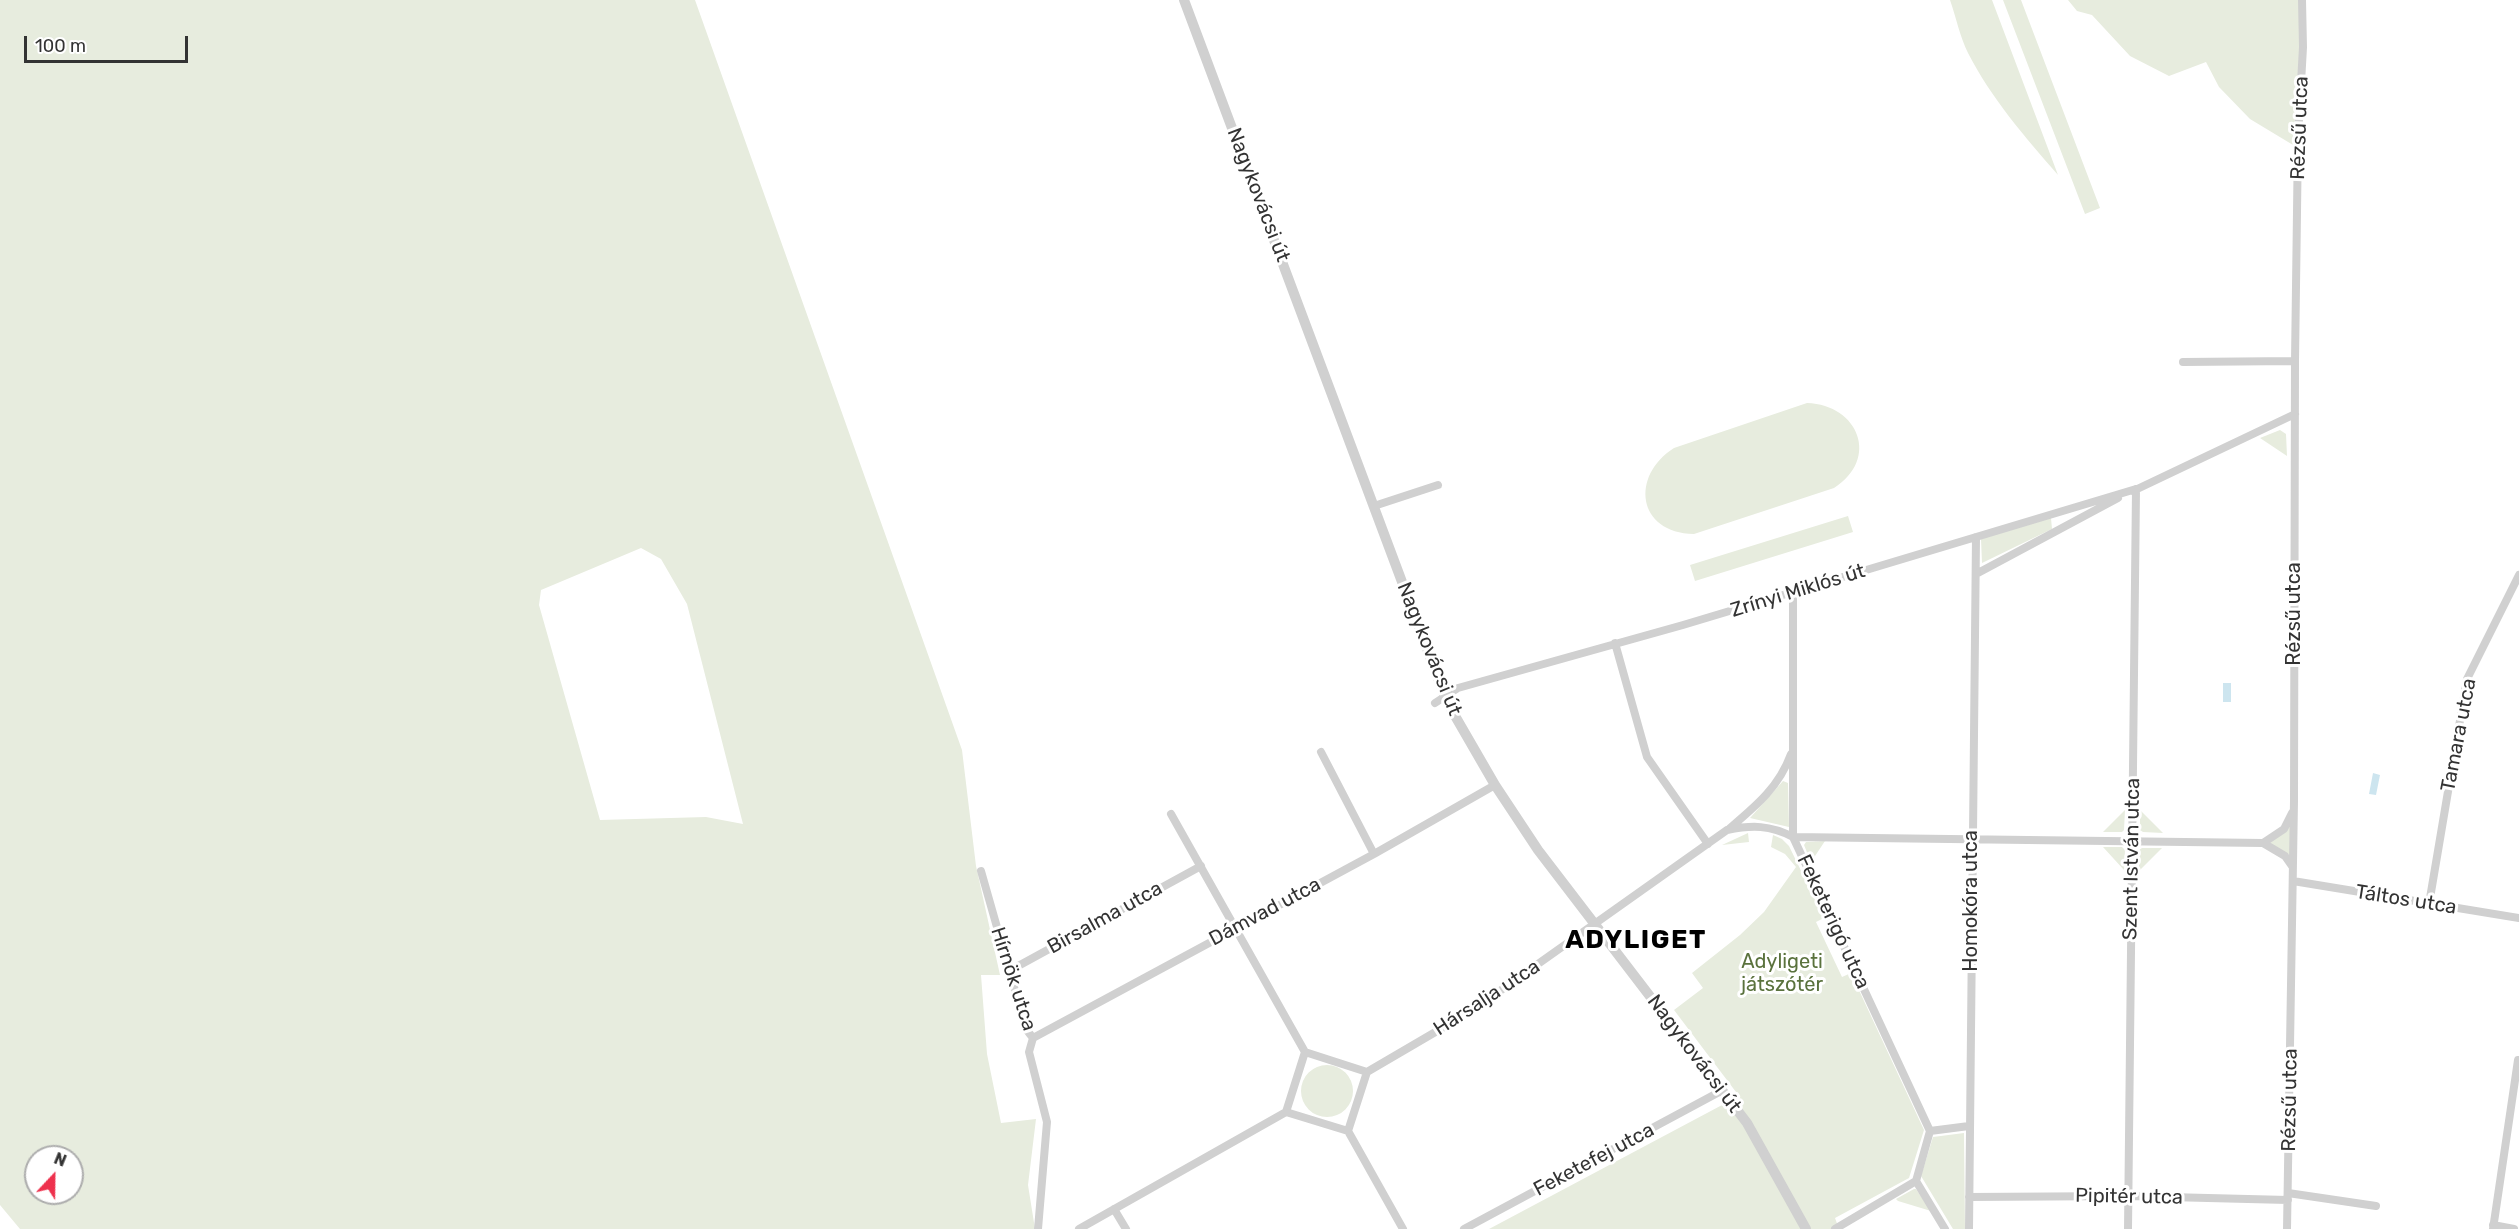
<!DOCTYPE html>
<meta charset="utf-8">
<style>
body{margin:0}
#map{position:relative;width:2519px;height:1229px;overflow:hidden;background:#fff;font-family:Rubik,sans-serif}
canvas{display:block}
.north{position:absolute;left:24px;top:1145px;width:60px;height:60px;box-sizing:border-box;background:#fff;border:2px solid #adadad;border-radius:50%;rotate:22deg;font-size:16px;font-weight:700;line-height:24px;text-align:center;color:#333}
.north::after{content:'';display:block;margin:auto;width:21px;height:27px;background:#ee314d;clip-path:polygon(50% 0,100% 100%,50% 72%,0 100%)}
.scale{position:absolute;left:24px;top:36px;width:164px;height:27px;box-sizing:border-box;border:3px solid #333;border-top:0;padding-left:8px;font-size:18px;line-height:21px;white-space:nowrap;color:#333;-webkit-text-stroke:4px #fff;paint-order:stroke}
</style>
<div id="map">
<canvas width="2519" height="1229"></canvas>
<div class="north">N</div>
<div class="scale">100 m</div>
</div>
<script>
const ctx = document.querySelector('canvas').getContext('2d');
ctx.lineJoin = 'round';
function fillPath(path, color) {
  ctx.fillStyle = color;
  ctx.fill(path, 'evenodd');
}
function stroke(path, color, width, dash) {
  ctx.strokeStyle = color;
  ctx.lineWidth = width;
  ctx.lineCap = dash ? 'butt' : 'round';
  ctx.setLineDash(dash || []);
  ctx.stroke(path);
}
function write(font, color, halo, rows, align = 'center') {
  ctx.font = font + ' Rubik,sans-serif';
  ctx.lineWidth = 6;
  ctx.setLineDash([]);
  ctx.textBaseline = 'middle';
  ctx.strokeStyle = halo;
  ctx.fillStyle = color;
  for (const [text, x, y, turn = 0] of rows) {
    ctx.save();
    ctx.translate(x, y);
    ctx.rotate((+turn || 0) * Math.PI / 180);
    ctx.textAlign = isNaN(turn) ? turn : align;
    if (halo) ctx.strokeText(text, 0, 0);
    ctx.fillText(text, 0, 0);
    ctx.restore();
  }
}
fillPath(new Path2D(`
 M0,0h695l267,750 14,116 24,109h-19l6,79 14,69 35,-4 -8,66 7,44h-1015l-20,-24zM641,548l20,11 26,45 56,220 -37,-7 -106,3 -61,-215 2,-15zM36,1157h36v36h-36z
 M1950,0h42l66,175c-33,-38 -67,-77 -90,-122 -8,-16 -12,-36 -18,-53z
 M2003,0h18l79,208 -15,6z
 M2068,0h234l-4,148 -48,-29 -31,-32 -13,-25 -37,14 -39,-20 -38,-41 -15,-4z
 M1807,403c52,2 73,56 27,85l-140,46c-57,-1 -64,-58 -20,-86z
 M2280,430l6,4 1,22 -27,-18z
 M1848,516l5,16 -158,49 -5,-16z
 M2051,518l1,11 -70,34 -1,-24z
 M1783,781l5,2 1,44 -39,-9z
 M2125,810l-1,20 -2,2h-19z
 M2140,810l23,23 -20,-1 -3,-2z
 M2290,825l1,31 -21,-13z
 M1748,833l1,9 -27,3z
 M1773,835l9,4 7,7 35,72 -8,4 26,55 9,-4 73,157 -15,48 -74,40 4,11h-350l250,-133 -65,-86 29,-22 -11,-15 48,-38 24,-23 32,-45 -11,-13 -14,-7z
 M1825,841l-14,21 -7,-17 2,-3z
 M2103,847h19l3,3 -1,20z
 M2142,848h20l-23,23v-21z
 M1301 1091a26 26 0 1 1 52 0a26 26 0 1 1-52 0Z
 M1964,1133l1,96h-12l-32,-53 12,-39z
 M1914,1189h2l15,22 -33,-10 -2,-2z`), '#e7ecde');
fillPath(new Path2D(`
 M2223,683h8v19h-8z
 M2373,773l7,2 -4,20 -7,-1z`), '#cde5ef');
stroke(new Path2D(`
 M2183,362l112,-1
 M2133,491l162,-77
 M1374,506l64,-21
 M1976,574l142,-76
 M1793,592v245l137,294 -14,50 29,48
 M1615,643l32,114 61,87
 M1435,703l23,-15 225,-63 453,-136
 M1321,752l53,102
 M1171,814l134,238
 M1730,828c26,-22 49,-41 61,-74
 M2263,843l22,13 7,10
 M981,871l45,158 7,9 -4,14 18,70 -9,107
 M2293,881l226,37
 M2429,904l38,-225 52,-104
 M1009,971l192,-105
 M1033,1038l341,-184 121,-69
 M1305,1052l62,20
 M1367,1072l106,-62 254,-180c25,-5 43,-5 66,7l470,6 21,-14 8,-16
 M1286,1112l62,19 19,-59
 M1286,1112l19,-60
 M1348,1131l55,98
 M1930,1131l39,-5
 M2288,1193l88,13
 M1969,1197l159,-1 160,4
 M1114,1209l12,20
 M2493,1225l21,4
 M1079,1229l207,-117
 M1464,1229l259,-139
 M1835,1229l81,-48
 M1969,1229l7,-692
 M2128,1229l8,-740
 M2287,1229l7,-428 1,-440 3,-224 5,-90 -1,-47
 M2493,1229l25,-169`), '#d0d0d0', 8);
stroke(new Path2D(`
 M1184,0l263,702 48,83 43,65 209,273 59,106`), '#d0d0d0', 10);
write('20px', '#333', '#fff', [
 ["Rézsű utca",2300,128,-88],
 ["Nagykovácsi út",1258,195,69],
 ["Zrínyi Miklós út",1798,591,-17],
 ["Rézsű utca",2294,614,-90],
 ["Nagykovácsi út",1429,649,68],
 ["Tamara utca",2459,735,-79],
 ["Szent István utca",2132,859,-89],
 ["Táltos utca",2406,900,9],
 ["Homokóra utca",1971,901,-90],
 ["Dámvad utca",1265,912,-28],
 ["Birsalma utca",1105,918,-29],
 ["Feketerigó utca",1833,922,65],
 ["Hírnök utca",1013,979,72],
 ["Hársalja utca",1487,998,-33],
 ["Nagykovácsi út",1694,1054,53],
 ["Rézsű utca",2290,1100,-89],
 ["Feketefej utca",1594,1160,-28],
 ["Pipitér utca",2129,1197,1]
]);
write('20px', '#5a723d', '#fff', [
 ["Adyligeti",1782,962],
 ["játszótér",1782,985]
]);
ctx.letterSpacing = '1.5px';
write('bold 26px', '#000', '#fff', [
 ["ADYLIGET",1636,940]
]);
ctx.letterSpacing = '0px';
</script>
